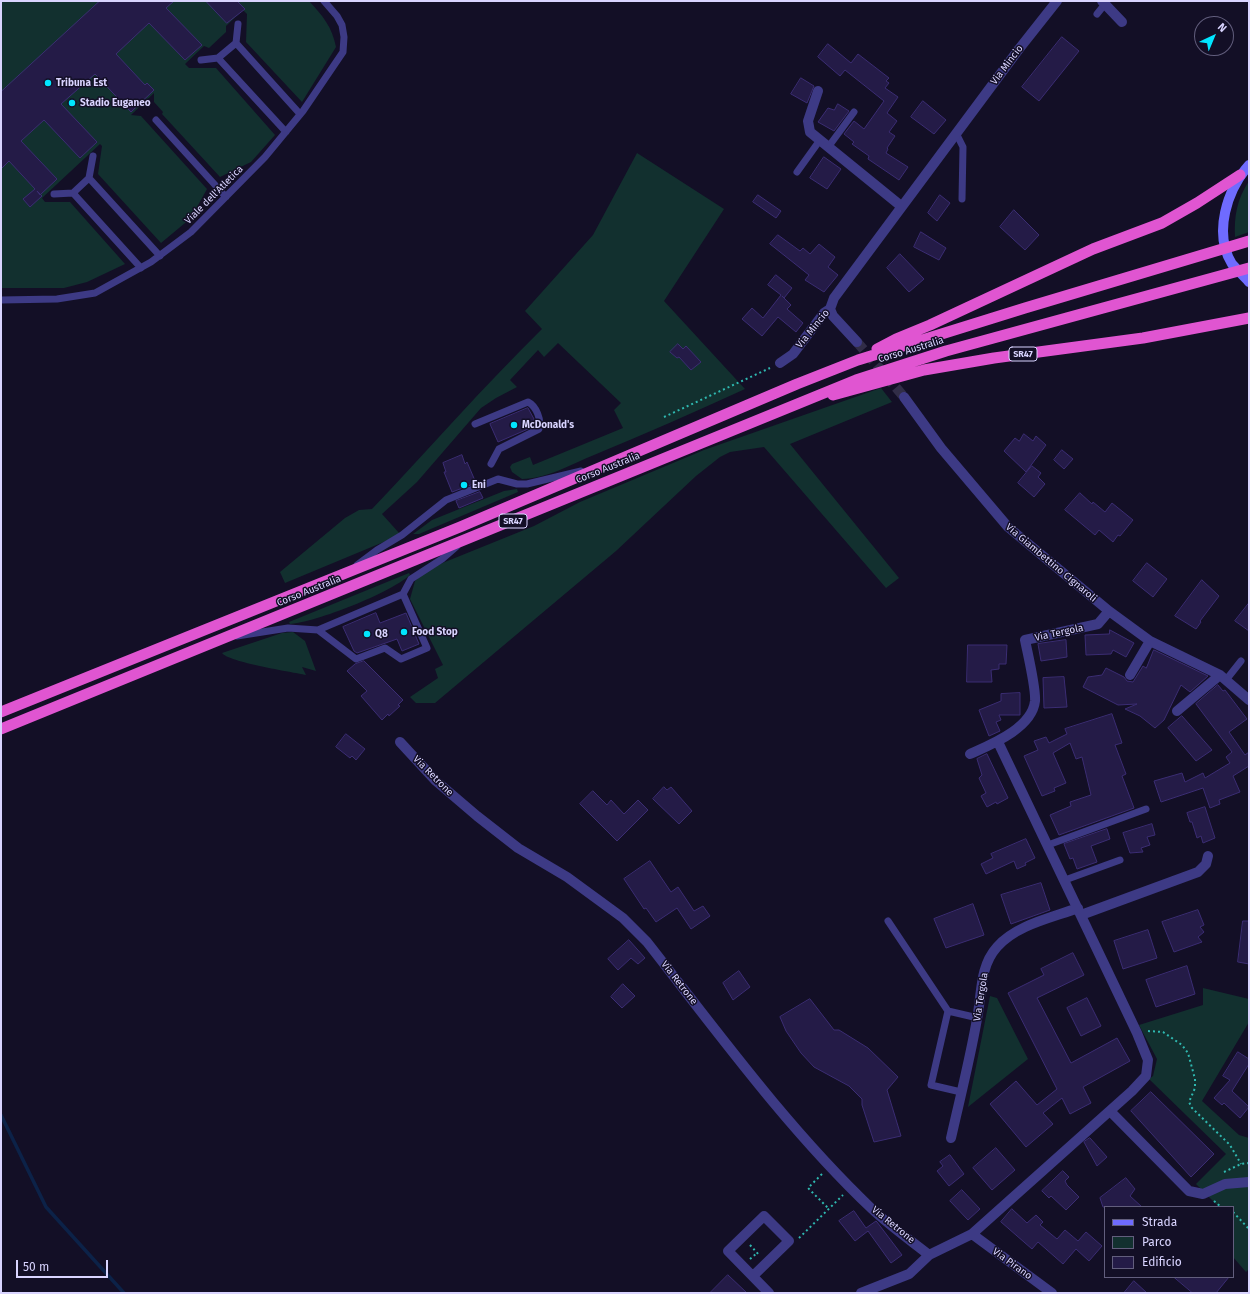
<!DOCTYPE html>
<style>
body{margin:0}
#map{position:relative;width:1250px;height:1294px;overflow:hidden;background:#130f26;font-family:"Fira Sans",sans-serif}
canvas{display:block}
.frame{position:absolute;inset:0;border:2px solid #d9d4ff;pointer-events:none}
.legend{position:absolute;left:1104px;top:1206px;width:130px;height:72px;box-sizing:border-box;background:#130f26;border:1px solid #625e7d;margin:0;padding:5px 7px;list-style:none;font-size:12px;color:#d9d4ff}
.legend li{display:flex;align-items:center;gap:8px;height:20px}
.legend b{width:20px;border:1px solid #625e7d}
.north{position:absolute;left:1194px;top:16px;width:40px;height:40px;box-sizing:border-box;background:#130f26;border:1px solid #625e7d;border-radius:50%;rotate:44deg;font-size:11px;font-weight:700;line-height:16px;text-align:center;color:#d9d4ff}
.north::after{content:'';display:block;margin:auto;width:14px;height:18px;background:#00e5ff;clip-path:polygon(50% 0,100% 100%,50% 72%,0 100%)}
.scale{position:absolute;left:16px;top:1260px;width:92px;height:18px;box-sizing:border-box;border:2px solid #d9d4ff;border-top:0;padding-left:5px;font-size:12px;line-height:14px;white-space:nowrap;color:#d9d4ff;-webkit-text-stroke:3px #130f26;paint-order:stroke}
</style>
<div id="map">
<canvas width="1250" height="1294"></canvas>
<div class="frame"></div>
<ul class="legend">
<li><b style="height:5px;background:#6f6bff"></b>Strada</li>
<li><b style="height:11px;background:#12302f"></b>Parco</li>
<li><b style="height:11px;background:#241b47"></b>Edificio</li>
</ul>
<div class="north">N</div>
<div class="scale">50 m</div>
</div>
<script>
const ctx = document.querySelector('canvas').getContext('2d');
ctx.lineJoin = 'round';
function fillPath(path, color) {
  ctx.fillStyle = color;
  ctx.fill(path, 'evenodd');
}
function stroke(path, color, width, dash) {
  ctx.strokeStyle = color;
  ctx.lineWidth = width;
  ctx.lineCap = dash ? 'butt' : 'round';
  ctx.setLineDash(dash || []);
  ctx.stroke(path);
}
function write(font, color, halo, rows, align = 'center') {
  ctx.font = font + ' "Fira Sans",sans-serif';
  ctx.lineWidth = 3;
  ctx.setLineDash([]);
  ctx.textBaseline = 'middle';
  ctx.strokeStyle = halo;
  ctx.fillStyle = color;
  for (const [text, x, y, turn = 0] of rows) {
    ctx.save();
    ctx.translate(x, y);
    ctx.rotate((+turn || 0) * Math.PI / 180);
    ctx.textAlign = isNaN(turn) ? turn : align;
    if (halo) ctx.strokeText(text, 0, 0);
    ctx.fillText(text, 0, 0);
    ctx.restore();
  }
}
fillPath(new Path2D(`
 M1,1h308c14,15 23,26 27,46l-34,55 -56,-60 1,-28 -4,-4 -17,16v6l-17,16 -5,-2 -19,18 4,4h27l59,67 -24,27 -31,15 -58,-63 1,-2 -9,-10v-9l-23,22 10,1 66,73 -16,29 -30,25 -63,-69 4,-28 -2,-2 -58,54 3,4h25l55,62 -38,18 -23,6h-63z
 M637,153l87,56 -60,92 81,88c-50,23 -100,45 -151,66 -22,9 -48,24 -72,24l-10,-7 -2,-5 2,-3 18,-7 3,8 90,-37 -9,-18 7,-7 -63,-60 -14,14 -6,-7 -28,30 7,7 -21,11 -15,10 -64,74 -35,32 18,20 -14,7 -101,42 -5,-11 65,-54 14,-8 13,-1c57,-60 111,-122 170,-180l-17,-18 68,-76z
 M1249,181v51l-14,5c-1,-21 2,-38 14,-56z
 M881,388l11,14 -102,42 109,134 -13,10 -122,-141 -34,5 -10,5 -24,19 -80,75 -181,152h-19l-6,-6 28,-19 -3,-9 8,-4 -33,-66 5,-18 5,-5 20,-12 94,-38 46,-24 124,-52z
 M517,489l1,3 -99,42h-6l19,-14 72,-29z
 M409,573l1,2c-20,18 -93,47 -120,49l-1,-2z
 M293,632l12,9 11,30 -14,-4 4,8c-14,-3 -78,-13 -84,-22l60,-20z
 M1203,988l46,11v23l-47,79 37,34 10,3v131l-3,3 -13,-15v-50h-14l-23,-23 30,-30 -77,-75 4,-3 4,-17 -18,-34 64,-20z
 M990,996l7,2 31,61 -60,48z`), '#12302f');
stroke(new Path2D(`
 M1,1115l45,92 78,86`), '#0c2248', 3.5);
const building = new Path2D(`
 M100,1h74l-8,7 36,37 -17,15 -36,-37 -33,31 29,31 2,-2 7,7 -23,22 -36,-38 -34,30 36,38 -17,16 -36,-38 -23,21 36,38 -17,16 -3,-4 5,5 -12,11 -7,-8 12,-10 -26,-28 -8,8v-77z
 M206,1h31l8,8 -18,14z
 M1062,37l17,14 -40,50 -17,-14z
 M828,44l23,19 7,-9 31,24 -3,3 3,2 -4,5 13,9 -11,16 10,8 -8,11 6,4 -8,12 1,1 -2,4 22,14 -9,13 -31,-21 1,-3 -17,-12 2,-2 -10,-8 10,-13 10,8 20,-28 -39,-31 -5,6 -22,-19z
 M801,78l13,8 -7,17 -16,-9z
 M923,101l23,19 -12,14 -23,-17z
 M838,104l11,7 -15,20 -16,-9 10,-14 6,2z
 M824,157l17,12 -14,20 -17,-11z
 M758,195l23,16 -5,7 -23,-16z
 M940,195l10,8 -13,18 -9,-8z
 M1014,210l25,25 -14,15 -25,-23z
 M921,232l25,16 -7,12 -25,-13z
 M778,235l22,16 3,-3 7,6 9,-10 16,13 -7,10 10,8 -14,17 -19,-12 4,-5 -39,-31z
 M900,254l24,25 -15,13 -22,-24z
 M776,275l16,13 -8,10 -2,-2 9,9 -4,4 16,14 -7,9 -18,-15 -16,19 -20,-17 10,-11 11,10 18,-23 -13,-10z
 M678,344l5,5 3,-3 15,16 -10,8 -12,-13 -2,1 -7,-6z
 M528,408l6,11 1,7 -37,16 -8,-18z
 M1024,434l9,7 3,-5 10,9 -20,27 -22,-21 11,-13 4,3z
 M1062,450l11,9 -9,10 -10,-9z
 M462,455l3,9 2,-2 9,21 -24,9 -8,-20h2l-3,-9z
 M1032,466l9,7 -3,4 7,7 -11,13 -16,-14z
 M480,492l3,6 -24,10 -3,-7z
 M1080,493l12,11 1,-2 12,10 7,-9 21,17 -13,16 -2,-1 -5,7 -14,-12 -4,5 -30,-25z
 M1147,563l20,16 -14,18 -20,-16z
 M1202,580l17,16 -19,25 1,1 -5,7 -21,-13z
 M1249,603v28l-14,-10z
 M376,613l4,10 26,-10 13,31 -17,7 -5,-12 -40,14 -3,-2 -11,-24z
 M1110,630l24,13 -8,14 -13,-7 -2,4 -25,1 -1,-20 24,-1z
 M1066,640l1,17 -26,4 -3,-17z
 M968,645h39l-1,19h-7v5l-8,1 1,12h-25z
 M1154,650l54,26 -18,16 -9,-7 -17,35 -9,8 -15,-12 -15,-7 12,-5 -19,1 -35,-18 5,-10 14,-2 4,-7 18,9 3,4 6,1 10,-16 3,2z
 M364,661l39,39 -5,5 2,1 -11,10 -1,-2 -6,6 -21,-24 6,-5 -20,-20 8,-7z
 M1064,677l3,30 -23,1 -1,-30z
 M1218,685l5,6 2,-1 22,29 -18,13 16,23 4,-3v14l-16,10 7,16 -21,8 1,4 -10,4 -7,-20 -42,14 -7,-21 28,-8 3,9 18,-9 2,5 25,-15 -4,-6 6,-5 -36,-48z
 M1020,693v22h-21l2,5 -5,2 4,9 -11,5 -10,-26 22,-9v-7z
 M1112,714l10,29 -7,2 11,29 -4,2 12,32 -75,27 -9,-20 21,-9 -1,-4 21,-7 -9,-38 -6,2 -6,-16 -17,10 13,30 -12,5 1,3 -13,5 -18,-40 14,-6 -4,-9 12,-4 3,6 18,-9 -2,-5z
 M1182,716l30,34 -16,11 -28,-33z
 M346,734l19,15 -9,11 -4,-4 -2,2 -14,-11z
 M987,754l21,44 -11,6 -1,-2 -9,5 -6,-11 5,-3 -7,-15 3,-3 -5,-16z
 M664,787l3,3 4,-3 21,24 -13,13 -26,-25z
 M593,791l14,14 4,-5 13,14 14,-14 10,10 -31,31 -37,-37z
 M1205,807l10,31 -12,5 -2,-7 -4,2 -5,-16h-2l-3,-9z
 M1152,824l3,11 -8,2 3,8 -9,3 2,4 -13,1 -7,-20z
 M1107,829l3,10 -19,7 6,16 -20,7 -4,-11 -3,1 -6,-15z
 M1026,839l9,19 -10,5 1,2 -9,4 -3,-8 -28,13 -5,-10 12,-6 -2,-4z
 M650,861l21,31 7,-5 16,24 9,-5 7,10 -19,13 -14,-21 -21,14 -10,-14 -2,1 -20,-30z
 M1041,883l9,27 -39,14 -10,-29z
 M973,904l11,31 -38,13 -12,-29z
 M1198,910l6,15 -4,2 4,5 -6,5 4,5 -28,10 -12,-30z
 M1243,921h6v43l-11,-2z
 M1148,930l9,28 -34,11 -9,-28z
 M629,940l16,18 -7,6 -7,-6 -13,12 -10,-11z
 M1073,953l11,22 -47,23 34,65 46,-25 13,23 -47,26 8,16 -21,11 -8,-16 -19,15 10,11 -27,23 -36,-43 26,-23 21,24 20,-16 -49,-96 36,-18 -3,-6z
 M1187,966l8,28 -39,13 -10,-27z
 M739,971l11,16 -17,13 -10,-17z
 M623,984l12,12 -13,12 -11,-11z
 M1087,998l14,28 -20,10 -14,-28z
 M810,999l24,31h5l29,18 30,29 -11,13 14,46 -27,6 -12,-37v-6l-13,-13 -35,-19 -13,-14 -15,-22 -6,-14z
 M1238,1052l11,7v5l-17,27 17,16 -9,11 -16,-15 -2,2 -8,-7 16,-18 -7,-4z
 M1151,1092l63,62 -23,23 -60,-66z
 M1090,1138l17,19 -10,9 -13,-24z
 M996,1148l19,22 -23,20 -19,-22z
 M950,1155l14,19 -15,12 -12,-15 6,-5 -3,-4z
 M1063,1171l6,6 -4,4 2,4 12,12 -13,13 -15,-14 -2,2 -7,-7z
 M1126,1178l9,11 -5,7 12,11h-39l-3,-9z
 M962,1190l18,19 -12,11 -18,-19z
 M1012,1209l15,14 9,-8 7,7 -3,3 17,14 8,-9 13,11 8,-9 16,14 -13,15 -13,-12 -13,15 -25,-22 -6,7 -31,-27z
 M854,1211l12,17 10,-7 1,1 25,33 -11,8 -23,-32 -13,10 -16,-20z
 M728,1275l19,18h-37z
 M1174,1277h55l-13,16h-23z
 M1134,1281l13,12h-23z`);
fillPath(building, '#241b47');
stroke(building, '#3b2d73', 1);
stroke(new Path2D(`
 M857,342l47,55`), '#312d47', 10, [10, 5]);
stroke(new Path2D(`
 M664,417l106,-49
 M1148,1031l15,1 19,13 6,8 7,26v9l-6,14 3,6 38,37 11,19
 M1224,1172l17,-8 8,-1
 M822,1174l-14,14 21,21
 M1214,1201l7,6
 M1233,1212l16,17
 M799,1238l44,-43
 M750,1245l9,10
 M750,1259l7,-6`), '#2fb8b0', 2, [2, 3]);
stroke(new Path2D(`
 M1097,14l8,-10
 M238,24l-2,19 64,71
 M218,58l18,-15
 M201,60l17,-2 68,74
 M156,120l70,77
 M956,133l7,14 -1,52
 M829,146l25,-34
 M93,156l-4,22 71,78
 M797,172l23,-32
 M73,193l16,-15
 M54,194l19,-1 68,75
 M1,300l56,-1 38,-6 56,-31 40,-30 74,-75 38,-46 40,-59 1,-15 -2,-12 -5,-9 -13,-15
 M475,424l53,-22c8,4 14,18 11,27l-40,20 -8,15
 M357,565l20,-15 25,-15 44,-35 52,-21 19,5h10l54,-13
 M318,630l38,29 29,-11 16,11 26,-11 -24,-54
 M237,636l51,-8 30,2 85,-36 8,-15 31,-20 15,-13
 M1226,680l15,-19
 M1048,845l98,-36
 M1065,880l55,-20
 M888,921l60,90
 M961,1092l-30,-7 17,-74 30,7`), '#3d3a85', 7);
stroke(new Path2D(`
 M1102,1l20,21
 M818,91l-10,30 2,11 91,74
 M830,309l3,7 24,26
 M780,363l13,-9 31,-41 6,-4 4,-11 185,-249 38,-48
 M904,397l37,51 67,79 101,84 41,30 70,34 29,25
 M1130,675l20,-34
 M1177,711l43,-36
 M400,742l36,39 41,35 41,32 49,29 56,41 24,24c72,92 141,187 225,267 18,17 38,31 57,46
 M970,754c22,-10 62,-26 65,-53 1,-13 -7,-46 -10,-61l73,-16 11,-13
 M1081,915l117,-43 8,-8 2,-8
 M1110,1111l79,80 14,3 22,-10 24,-2
 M951,1138c9,-40 19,-79 26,-119 5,-24 2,-52 20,-72 19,-22 54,-29 81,-39
 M972,1234l80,59
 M753,1276l36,-35 -25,-25 -36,35 41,42
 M861,1293l48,-19 20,-19 43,-21 160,-143 14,-15 2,-16 -11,-27 -139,-291`), '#3d3a85', 10);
stroke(new Path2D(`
 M1249,165c-22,25 -36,68 -17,99 5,6 12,12 17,18`), '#6f6bff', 10);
stroke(new Path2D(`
 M877,349l19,-10 34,-14 163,-76 69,-26 35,-20 43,-28
 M833,395l91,-25 70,-12 149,-20 106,-20
 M1,712l459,-185 337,-143 61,-24 167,-52 224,-67
 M1,729l855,-349 90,-29 303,-83`), '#e055d1', 11);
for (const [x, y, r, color] of [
 [48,83,4,"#00e5ff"],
 [72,103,4,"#00e5ff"],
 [514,425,4,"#00e5ff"],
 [464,485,4,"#00e5ff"],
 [404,632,4,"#00e5ff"],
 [367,634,4,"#00e5ff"]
]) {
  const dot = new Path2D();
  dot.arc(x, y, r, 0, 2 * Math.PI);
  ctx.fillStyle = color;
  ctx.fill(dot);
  stroke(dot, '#130f26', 1.5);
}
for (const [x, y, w] of [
 [1023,354,28],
 [513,521,28]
]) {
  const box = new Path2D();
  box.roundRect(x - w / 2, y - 7, w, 14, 3);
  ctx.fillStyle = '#130f26';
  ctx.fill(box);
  stroke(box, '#d9d4ff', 1);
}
write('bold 9px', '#d9d4ff', null, [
 ["SR47",1023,354],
 ["SR47",513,521]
]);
write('10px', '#d9d4ff', '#130f26', [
 ["Via Mincio",1007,65,-53],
 ["Viale dell'Atletica",214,195,-45],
 ["Via Mincio",813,329,-51],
 ["Corso Australia",911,350,-17],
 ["Corso Australia",608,468,-22],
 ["Via Giambettino Cignaroli",1051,563,40],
 ["Corso Australia",309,591,-22],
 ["Via Tergola",1059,633,-12],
 ["Via Retrone",433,776,45],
 ["Via Retrone",679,983,52],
 ["Via Tergola",981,997,-81],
 ["Via Retrone",893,1225,39],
 ["Via Pirano",1012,1264,36]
]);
write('bold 10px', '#d9d4ff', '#130f26', [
 ["Tribuna Est",56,83],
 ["Stadio Euganeo",80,103],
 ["McDonald's",522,425],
 ["Eni",472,485],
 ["Food Stop",412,632],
 ["Q8",375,634]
], 'left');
</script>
